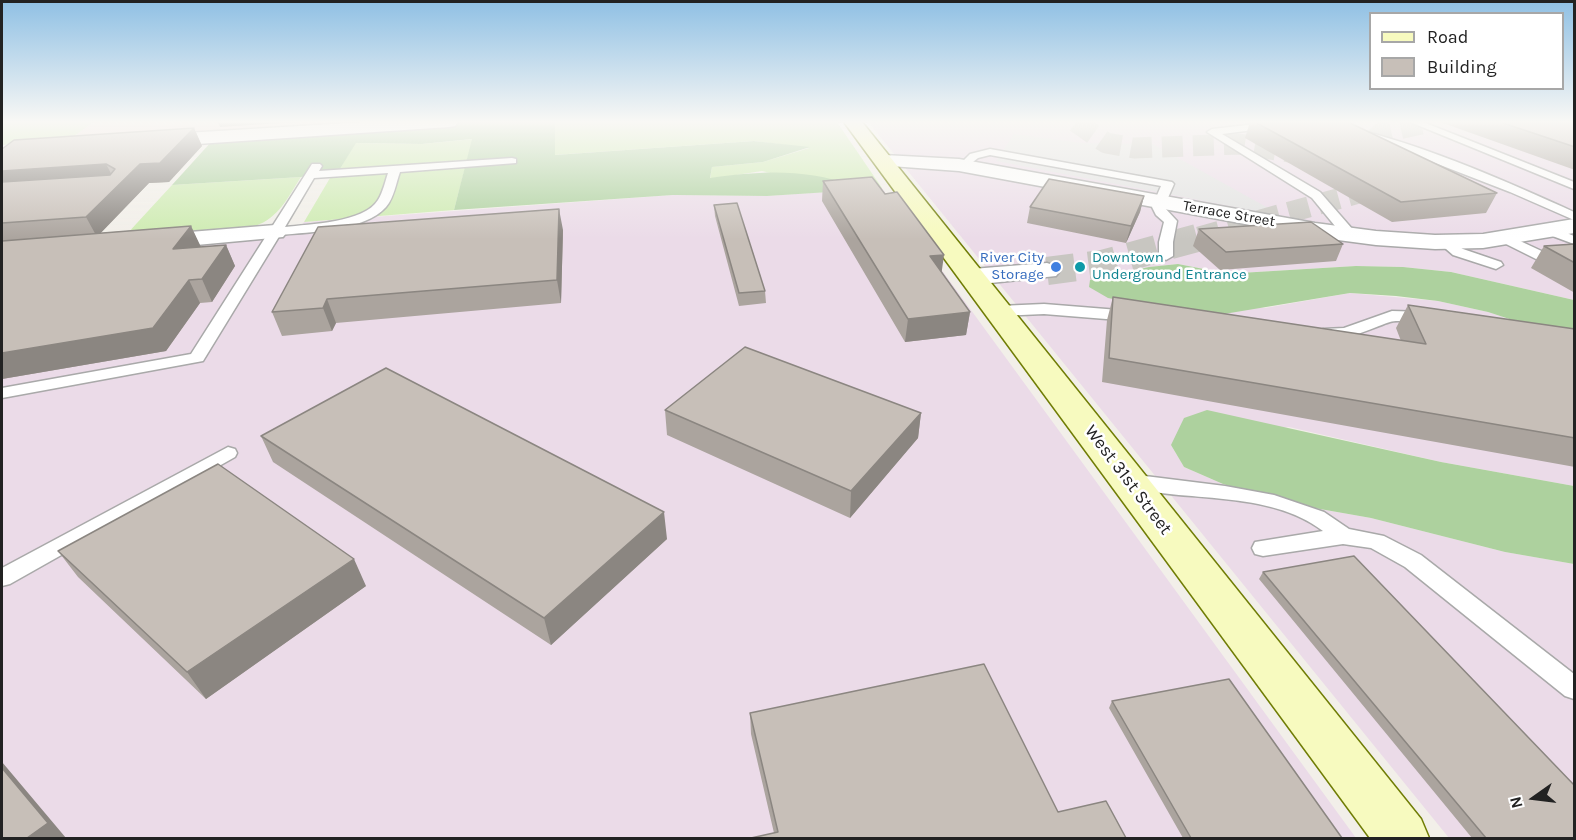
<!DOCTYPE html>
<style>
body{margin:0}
#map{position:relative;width:1576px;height:840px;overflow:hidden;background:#f2efe9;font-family:Karla,sans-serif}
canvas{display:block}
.frame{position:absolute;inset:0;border:3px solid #222;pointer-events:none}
.legend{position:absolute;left:1369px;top:12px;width:195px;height:78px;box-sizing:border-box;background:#fff;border:2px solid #a7a7a7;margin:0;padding:8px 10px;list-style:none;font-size:18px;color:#222}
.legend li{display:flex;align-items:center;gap:12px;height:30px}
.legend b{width:30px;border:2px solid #a7a7a7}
.north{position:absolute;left:1504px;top:768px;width:60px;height:60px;-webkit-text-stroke:4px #fff;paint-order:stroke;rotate:256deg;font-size:16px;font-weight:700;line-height:24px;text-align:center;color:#222}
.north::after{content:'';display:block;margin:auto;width:21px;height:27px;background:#222;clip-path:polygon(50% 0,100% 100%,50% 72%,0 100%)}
</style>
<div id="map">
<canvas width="1576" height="840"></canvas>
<div class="frame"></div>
<ul class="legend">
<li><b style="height:8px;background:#f7fabf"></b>Road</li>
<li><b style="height:16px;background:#c7bfb8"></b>Building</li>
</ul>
<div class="north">N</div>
</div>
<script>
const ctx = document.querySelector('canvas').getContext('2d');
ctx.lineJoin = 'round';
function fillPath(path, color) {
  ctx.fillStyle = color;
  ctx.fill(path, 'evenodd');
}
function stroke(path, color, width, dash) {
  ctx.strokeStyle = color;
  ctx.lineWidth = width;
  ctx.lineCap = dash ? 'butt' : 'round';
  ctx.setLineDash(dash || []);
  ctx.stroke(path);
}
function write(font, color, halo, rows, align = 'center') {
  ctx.font = font + ' Karla,sans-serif';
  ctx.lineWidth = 5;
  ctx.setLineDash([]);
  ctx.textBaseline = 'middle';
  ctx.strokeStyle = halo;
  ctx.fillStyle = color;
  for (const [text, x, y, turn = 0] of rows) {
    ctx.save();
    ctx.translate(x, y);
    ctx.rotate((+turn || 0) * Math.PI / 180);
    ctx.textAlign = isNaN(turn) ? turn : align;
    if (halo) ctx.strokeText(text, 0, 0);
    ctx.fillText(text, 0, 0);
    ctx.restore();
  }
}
fillPath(new Path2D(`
 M93,122h245l-2,2 -272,20z`), '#f2dad9');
fillPath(new Path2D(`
 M868,122h706v178l-123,-28 -48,-5 -47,-1 -116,7 -26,-2 -36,-7 -29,3 -59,13 175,28 85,-15 88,8 50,11 61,20 25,12v142l-133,-24 -152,-35 -118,18 13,22 39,17 63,19 85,15 134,34 69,12v274h-125z
 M882,188l474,650h-1354v-580l294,-24 8,-12 369,-27 94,1z`), '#ebdbe8');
fillPath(new Path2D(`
 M2,122h91l-25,19 -66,4z
 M555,122h282l45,66 -37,3 -83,-20 -52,8 2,-12 51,-5 46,-14 -55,-7 -200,14z
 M473,139l-6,21 -127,9 15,-26 67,1z
 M465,168l-11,42 -150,12 26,-44z
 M301,177c-13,20 -22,41 -46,49l-130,10 47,-51z`), '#cdebb0');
fillPath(new Path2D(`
 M393,122h162v33l199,-14 56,6 -47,15 -51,5 -2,11c51,-7 94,-10 144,8l-9,5 -78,5 -94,-1 -219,15 18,-71 -50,5 -66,-1 -16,26 -39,8 -129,8 40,-44 177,-11z
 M1178,264l36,7 26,2 116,-7 47,1 48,5 123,28v44l-25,-12 -61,-20 -50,-11 -42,-5 -46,-3 -126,21 -80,-9 -36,-7 -19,-11 1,-7 59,-13z
 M1207,410l234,52 133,24v78l-69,-12 -134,-34 -85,-15 -63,-19 -39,-17 -13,-22 13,-27z`), '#add19e');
fillPath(new Path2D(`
 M1014,134l68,9 71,1 117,65 -9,3 -265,-51z`), '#e2e2e2');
stroke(new Path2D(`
 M1076,122l30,21 28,5 105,-4 69,11
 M1351,162l30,-29 49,-11
 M1199,237l160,-44 -8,-31`), '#c8c6c1', 21, [21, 10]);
stroke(new Path2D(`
 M1047,271l55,-7 102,-28`), '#c8c6c1', 28, [28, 14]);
const lane = new Path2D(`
 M1273,122l5,3 -1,2 -55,7 98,58 34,39 1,3 -1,3h-10l-32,-39 -105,-66 5,-3z
 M1410,122h13l151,60v7z
 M1363,131c70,18 145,51 211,81v8l-64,-28 -129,-50 -22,-6 -1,-2z
 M990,149l182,33 2,2 -10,23 13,14 -4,21v14l-7,4 -7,-4v-14l5,-20 -8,-7 -4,-8 9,-21 -171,-31 -12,3 -14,11 -6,-3 12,-12z
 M512,158l4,1v4l-116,9c-4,11 -6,26 -14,35 -21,24 -76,25 -106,28l-77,126 -201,37v-10l189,-34 121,-190h8l2,2 -3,5zM388,173c-3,9 -5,19 -10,27 -14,23 -69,24 -93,27l29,-49z
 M1552,227l22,9v8l-27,-10 -1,-3z
 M1505,234l43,20 2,3 -7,4 -5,-1 -38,-19 -2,-3z
 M1445,238l18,11 38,13 2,3 -7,4 -43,-14 -15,-13z
 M1044,304l87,7 8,5 -8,5 -87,-7 -45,2 -8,-5 8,-5z
 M1392,311l35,1 8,5c-10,11 -32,1 -45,5 -16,5 -62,28 -75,12l8,-5 21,-1z
 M228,447l7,2 2,4 -2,4 -225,127 -8,2v-18z
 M1129,474l96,12 49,9 50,17 25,17 35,7 37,19 153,119v25l-9,-3 -160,-129 -34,-19 -28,-4 -80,12 -8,-2 -3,-6 3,-6 68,-11c-55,-42 -138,-28 -201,-45l-3,-5 3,-5z`);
const street = new Path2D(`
 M365,122h93l-3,4 -6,1 -296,20 -7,-2 -3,-4 3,-4 7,-2z
 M884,155l75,4 356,64 61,8 59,4 48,-1 91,-15v14l-91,15 -48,1 -59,-4 -61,-8 -356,-66 -82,-6 -3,-4 3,-4z
 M275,225l8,2 4,5 -4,5 -130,12 -9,-2 -3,-5 3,-5 9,-2z
 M1047,263l9,3 4,5 -4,5 -84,9 -9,-2 -4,-6 4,-6 9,-2z`);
const secondary = new Path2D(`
 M844,122h18l559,697 8,19h-59z`);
stroke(lane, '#a9a9a9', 3);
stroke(street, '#a9a9a9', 3);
stroke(secondary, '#707d05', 3);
fillPath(lane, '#fff');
fillPath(street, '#fff');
fillPath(secondary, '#f7fabf');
fillPath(new Path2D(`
 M1250,122h98l149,71 -11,20 -94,9 -147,-84z
 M1440,122h135v48z
 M194,128l8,18 -33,36 -20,1 -49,50 91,-7 9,21 26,-2 9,21 -23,36 -12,1 -34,48 -164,28v-230z
 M823,181l119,92 28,39 -4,23 -61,7 -83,-141z
 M1144,196l-4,16 -14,31 -99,-20 3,-16z
 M714,205l51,86 1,12 -27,3 -24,-90z
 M1199,229l144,15 -7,17 -116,9 -27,-24z
 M563,230l-2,73 -225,20 -4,8 -50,5 -10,-24z
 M1575,244v49l-44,-25 13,-22z
 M1113,297l288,44 -5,-13 12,-23 167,24v138l-473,-85 5,-62z
 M665,410l256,3 -3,25 -68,80 -183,-83z
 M261,436l406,103 -116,106 -278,-183z
 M58,551l308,35 -160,113 -128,-122z
 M1263,572l312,266h-103l-213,-259z
 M1112,701l230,137h-159l-74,-130z
 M750,713l308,99 -284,21 -23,-99z`), '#aba49e');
fillPath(new Path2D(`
 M218,122h79l-77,5z
 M194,128l8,18 -33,36 -20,1 -52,54 -11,-20 54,-53z
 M106,164l10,19 -114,8v-20z
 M1144,196l-4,16 -14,31 5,-17z
 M559,209l4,21 -2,73 -4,-23z
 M191,226l10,21 -28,2z
 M226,245l9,21 -23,36 -10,-23z
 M944,255l-3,22 -11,-21z
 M189,280l11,23 -34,48 -164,28v-26z
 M327,299l9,24 -4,8 -9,-23z
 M970,312l-4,23 -61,7 3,-23z
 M921,413l-3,25 -68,80 1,-27z
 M664,512l3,27 -116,106 -7,-27z
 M354,559l12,27 -160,113 -19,-27z
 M2,762l64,76h-39l-25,-70z`), '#8b8681');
const building = new Path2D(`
 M1255,122h93l149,71 -96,9z
 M1500,122h75v25z
 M194,128l-34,35 -20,1 -54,53 -84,6v-41l108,-7 5,-6 -9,-5 -104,7v-22l12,-9z
 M872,177l13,17 12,-2 47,63 -14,1 40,56 -62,7 -85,-138z
 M1049,179l95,17 -13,30 -101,-19z
 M737,203l28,88 -26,2 -25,-88z
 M559,209l-2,71 -230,19 -4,9 -51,4 46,-85z
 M1311,222l32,22 -117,8 -27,-23z
 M191,226l-18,23 53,-4 -24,34 -13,1 -36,48 -151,25v-112z
 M1575,244v19l-31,-17z
 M1113,297l313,47 -18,-39 167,24v109l-466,-80z
 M745,347l176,66 -70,78 -186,-81z
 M386,368l278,144 -120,106 -283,-182z
 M218,464l136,95 -167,113 -129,-121z
 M1354,556l221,230v52h-89l-223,-266z
 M984,664l74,148 48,-11 20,37h-375l27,-6 -28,-119z
 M1229,679l113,159h-151l-79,-137z
 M2,768l46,55 -21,15h-25z`);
fillPath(building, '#c7bfb8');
stroke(building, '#8b8681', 1.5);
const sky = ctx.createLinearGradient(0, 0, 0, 239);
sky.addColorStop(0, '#8fc0e4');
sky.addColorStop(0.51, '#f9f8f5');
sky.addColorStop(1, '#f9f8f500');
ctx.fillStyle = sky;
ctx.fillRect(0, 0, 1576, 239);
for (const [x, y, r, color] of [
 [1056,267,6,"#3f7fe0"],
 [1080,267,6,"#0f9aa8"]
]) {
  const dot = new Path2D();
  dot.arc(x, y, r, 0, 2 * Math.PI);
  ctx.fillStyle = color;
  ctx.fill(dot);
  stroke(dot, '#fff', 2);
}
write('15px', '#222', '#fff', [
 ["Terrace Street",1229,214,10]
]);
write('15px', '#366cbe', '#fff', [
 ["River City",1044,258],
 ["Storage",1044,275]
], 'right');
write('15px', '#0d838f', '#fff', [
 ["Downtown",1092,258],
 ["Underground Entrance",1092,275]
], 'left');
write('18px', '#222', '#fff', [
 ["West 31st Street",1128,480,53]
]);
</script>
